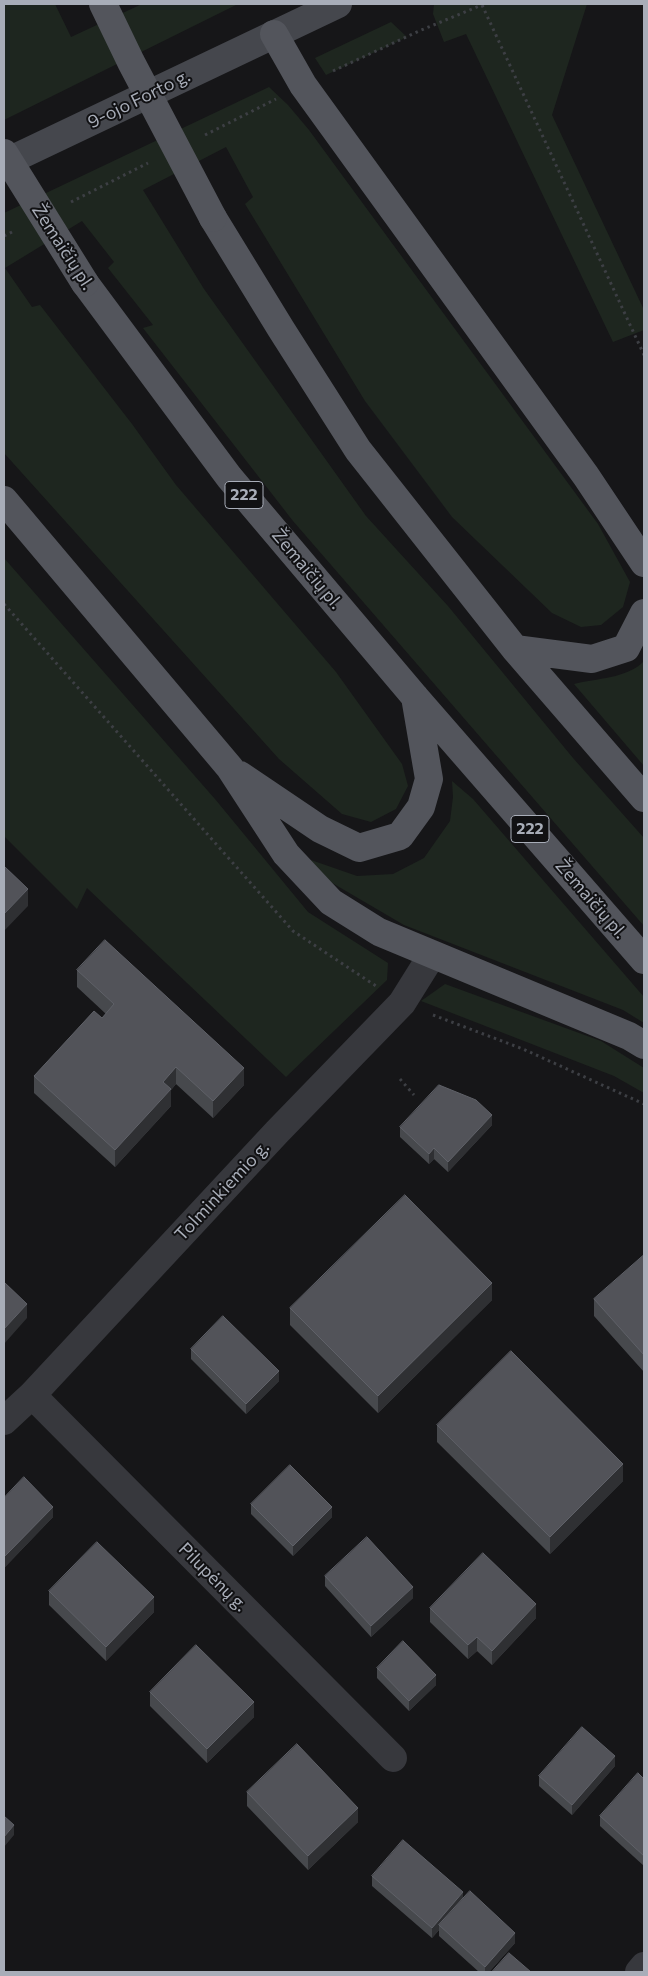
<!DOCTYPE html>
<meta charset="utf-8">
<style>
body{margin:0}
#map{position:relative;width:648px;height:1976px;overflow:hidden;background:#161618;font-family:Commissioner,sans-serif}
canvas{display:block}
.frame{position:absolute;inset:0;border:5px solid #a8adb8;pointer-events:none}
</style>
<div id="map">
<canvas width="648" height="1976"></canvas>
<div class="frame"></div>
</div>
<script>
const ctx = document.querySelector('canvas').getContext('2d');
ctx.lineJoin = 'round';
function fillPath(path, color) {
  ctx.fillStyle = color;
  ctx.fill(path, 'evenodd');
}
function stroke(path, color, width, dash) {
  ctx.strokeStyle = color;
  ctx.lineWidth = width;
  ctx.lineCap = dash ? 'butt' : 'round';
  ctx.setLineDash(dash || []);
  ctx.stroke(path);
}
function write(font, color, halo, rows, align = 'center') {
  ctx.font = font + ' Commissioner,sans-serif';
  ctx.lineWidth = 4;
  ctx.setLineDash([]);
  ctx.textBaseline = 'middle';
  ctx.strokeStyle = halo;
  ctx.fillStyle = color;
  for (const [text, x, y, turn = 0] of rows) {
    ctx.save();
    ctx.translate(x, y);
    ctx.rotate((+turn || 0) * Math.PI / 180);
    ctx.textAlign = isNaN(turn) ? turn : align;
    if (halo) ctx.strokeText(text, 0, 0);
    ctx.fillText(text, 0, 0);
    ctx.restore();
  }
}
fillPath(new Path2D(`
 M4,4h51l16,33 71,-33h96l-234,116z
 M434,4h153l-35,111 92,195v20l-31,12 -147,-308 -22,8 -11,-28z
 M391,22l16,15 -81,38 -11,-17z
 M269,87l19,18 21,25 289,394 32,58 -7,25 -22,18 -20,2 -29,-14 -100,-96 -87,-116 -120,-197 8,-7 -27,-50 -83,43 61,99 162,227 82,90 125,152 71,80v88l-351,-405 -150,-193 10,-3 -45,-57 6,-6 -32,-41 -77,47 27,39 8,-2 92,119 44,61 160,187 66,92 6,22 -12,23 -25,13 -29,-8 -63,-55 -275,-306v-240z
 M4,558l211,241 93,113 80,51 -1,17 -101,97 -199,-189 -10,21 -73,-73z
 M644,661v105l-70,-82c22,-6 53,-5 70,-23z
 M452,781l21,18 171,198v26l-21,-13 -219,-85 -82,-48 -11,-17 46,16 36,-2 31,-16 26,-37 3,-24z
 M445,984l156,57 43,27v25l-30,-17 -193,-75z`), '#1e261f');
stroke(new Path2D(`
 M482,5l162,350
 M333,71l86,-40 65,-27
 M205,135l71,-36
 M71,202l77,-39
 M4,236l10,-5
 M4,604l289,327 83,55
 M433,1015l90,34 121,55
 M400,1079l14,16`), '#3d3f44', 3, [2.5, 4]);
stroke(new Path2D(`
 M32,1395l361,363
 M4,1421l28,-26 245,-263 125,-129 30,-48
 M639,1972l5,-6`), '#37383d', 28);
stroke(new Path2D(`
 M4,163l334,-159`), '#45474d', 28);
stroke(new Path2D(`
 M274,34l29,51 283,391 58,87
 M213,218l68,111 77,121 157,199 129,149
 M85,283l144,194 186,220 229,263
 M4,500l226,268 56,86 45,48 48,30 250,104 15,9
 M515,649l77,10 34,-11 18,-35
 M240,775l80,54 39,19 41,-12 21,-29 8,-28 -14,-82`), '#53555c', 28);
stroke(new Path2D(`
 M103,4l28,58 82,156
 M4,153l81,130`), '#53555c', 28);
fillPath(new Path2D(`
 M77,970l167,115 -31,33 -37,-34 -5,6v16l-56,61 -81,-74v-17l68,-58 4,-4 -29,-27z
 M492,1125l-44,47 -14,-13 -5,5 -29,-27v-10z
 M644,1255v117l-50,-56v-17z
 M492,1300l-114,113 -88,-88v-17z
 M191,1349l88,32 -33,33 -55,-55z
 M437,1425l186,56 -73,73 -113,-112z
 M4,1498l49,19 -48,50 -1,-1z
 M251,1504l81,13 -39,39 -42,-42z
 M325,1576l88,22 -42,39 -46,-51z
 M49,1591l105,21 -48,49 -57,-56z
 M430,1608l106,10 -44,47 -15,-14 -9,8 -38,-37z
 M377,1668l59,17 -27,26 -32,-33z
 M150,1692l104,25 -47,46 -57,-57z
 M615,1766l-43,49 -33,-29v-10z
 M644,1779v87l-44,-40v-10z
 M247,1792l111,30 -50,48 -61,-64z
 M372,1876l91,22 52,45 -26,29h-10l-40,-36v-6l-7,8 -60,-52z`), '#47494d');
fillPath(new Path2D(`
 M28,889v17l-24,25v-17z
 M176,1067v17l-5,6v16l-56,61v-17l48,-68z
 M244,1068v17l-31,33v-17z
 M492,1115v10l-44,47v-10z
 M434,1148v11l-5,5v-10z
 M492,1283v17l-114,113v-17z
 M27,1304v14l-23,26v-15z
 M279,1371v10l-33,33v-10z
 M623,1464v17l-73,73v-17z
 M53,1507v10l-48,50v-11z
 M332,1507v10l-39,39v-10z
 M413,1587v11l-42,39v-11z
 M154,1597v15l-48,49v-14z
 M536,1604v14l-44,47v-14z
 M477,1637v14l-9,8v-14z
 M436,1675v10l-27,26v-10z
 M254,1702v15l-47,46v-14z
 M615,1756v10l-43,49v-10z
 M358,1808v14l-50,48v-14z
 M14,1825v10l-10,12v-10z
 M463,1892v10l-24,23v5l-7,8v-10z
 M515,1933v10l-26,29h-4v-5z`), '#2f3033');
const building = new Path2D(`
 M4,866l24,23 -24,25z
 M105,940l139,128 -31,33 -37,-34 -13,15 8,7 -56,61 -81,-74 60,-65 8,7 12,-14 -37,-34z
 M439,1085l37,15 16,15 -44,47 -14,-14 -5,6 -29,-27z
 M405,1195l87,88 -114,113 -88,-88z
 M644,1255v100l-50,-56z
 M4,1282l23,22 -23,25z
 M223,1316l56,55 -33,33 -55,-55z
 M511,1351l112,113 -73,73 -113,-112z
 M290,1465l42,42 -39,39 -42,-42z
 M24,1477l29,30 -48,49h-1v-58z
 M367,1537l46,50 -42,39 -46,-50z
 M97,1542l57,55 -48,50 -57,-56z
 M483,1553l53,51 -44,47 -15,-14 -9,8 -38,-37z
 M403,1641l33,34 -27,26 -32,-33z
 M196,1645l58,57 -47,47 -57,-57z
 M582,1727l33,29 -43,49 -33,-29z
 M297,1744l61,64 -50,48 -61,-64z
 M638,1773l6,6v77l-44,-40z
 M4,1816l10,9 -10,12z
 M403,1840l60,52 -31,36 -60,-52z
 M470,1891l45,42 -30,34 -46,-42z
 M509,1953l22,19h-39z`);
fillPath(building, '#525359');
stroke(building, '#5f6168', 1);
for (const [x, y, w] of [
 [244,495,38],
 [530,829,38]
]) {
  const box = new Path2D();
  box.roundRect(x - w / 2, y - 13.5, w, 27, 4);
  ctx.fillStyle = '#111113';
  ctx.fill(box);
  stroke(box, '#a8adb8', 1);
}
write('bold 16px', '#a8adb8', null, [
 ["222",244,495],
 ["222",530,829]
]);
write('18px', '#a8adb8', '#111113', [
 ["9-ojo Forto g.",139,99,-26],
 ["Žemaičių pl.",63,247,57],
 ["Žemaičių pl.",307,569,50],
 ["Žemaičių pl.",591,899,49],
 ["Tolminkiemio g.",222,1191,-47],
 ["Pilupėnų g.",213,1577,45]
]);
</script>
